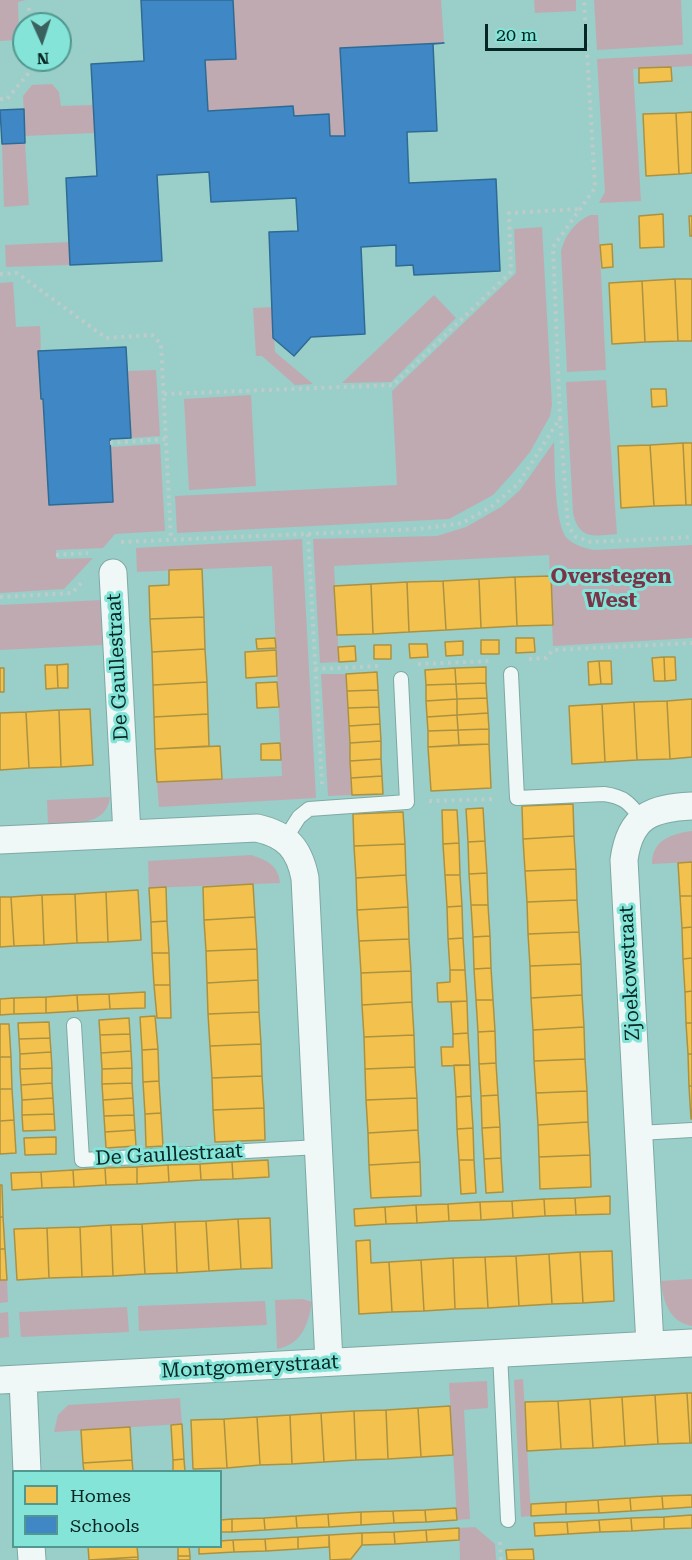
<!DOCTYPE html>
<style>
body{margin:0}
#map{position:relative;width:692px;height:1560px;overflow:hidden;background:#9acec8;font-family:"Roboto Serif",serif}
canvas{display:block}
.legend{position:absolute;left:12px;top:1470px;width:210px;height:78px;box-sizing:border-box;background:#84e4d8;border:2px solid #529890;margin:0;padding:8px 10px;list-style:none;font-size:18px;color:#062623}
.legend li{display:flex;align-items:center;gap:12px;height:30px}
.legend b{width:30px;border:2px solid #529890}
.north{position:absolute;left:12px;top:12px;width:60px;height:60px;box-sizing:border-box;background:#84e4d8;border:2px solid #529890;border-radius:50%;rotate:177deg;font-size:16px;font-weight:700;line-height:24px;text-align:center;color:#062623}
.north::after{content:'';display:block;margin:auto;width:21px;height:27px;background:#3a615d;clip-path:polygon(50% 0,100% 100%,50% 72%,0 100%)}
.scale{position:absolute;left:485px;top:24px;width:102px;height:27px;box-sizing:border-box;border:3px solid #062623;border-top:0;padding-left:8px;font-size:18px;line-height:21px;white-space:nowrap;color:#062623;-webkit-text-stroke:4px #84e4d8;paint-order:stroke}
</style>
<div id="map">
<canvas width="692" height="1560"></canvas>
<ul class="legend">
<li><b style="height:16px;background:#f2c14e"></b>Homes</li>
<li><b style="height:16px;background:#3f88c5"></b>Schools</li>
</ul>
<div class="north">N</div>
<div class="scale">20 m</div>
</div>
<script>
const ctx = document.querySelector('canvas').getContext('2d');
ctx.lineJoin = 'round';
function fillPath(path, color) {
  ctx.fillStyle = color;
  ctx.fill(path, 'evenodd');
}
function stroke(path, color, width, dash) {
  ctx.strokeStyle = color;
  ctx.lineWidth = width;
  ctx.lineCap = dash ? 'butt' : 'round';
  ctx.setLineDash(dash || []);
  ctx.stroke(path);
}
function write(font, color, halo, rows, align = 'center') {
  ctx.font = font + ' "Roboto Serif",serif';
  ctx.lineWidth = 6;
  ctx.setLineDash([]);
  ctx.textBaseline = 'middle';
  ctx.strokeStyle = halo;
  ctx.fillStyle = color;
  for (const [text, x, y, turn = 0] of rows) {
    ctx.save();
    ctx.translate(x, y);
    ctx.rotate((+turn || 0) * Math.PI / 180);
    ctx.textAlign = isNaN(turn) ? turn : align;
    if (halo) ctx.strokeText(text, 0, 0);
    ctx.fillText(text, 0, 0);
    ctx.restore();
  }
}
fillPath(new Path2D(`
 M0,0h26l-8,2 1,38 -19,1z
 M223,0h218l3,43 -104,5 5,88h-15l-122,-25 -3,-51z
 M534,0h42v11l-41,2z
 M594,0h87l2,45 -86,5z
 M692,54v12l-59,3 8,132 -42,2 6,-11 -8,-133z
 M52,84l7,8 2,14 32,-1 2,28 -70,3 -2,-40 9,-11z
 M25,143l4,62 -25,2 -2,-63z
 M590,215h8l8,155 -39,2 -6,-121c4,-16 14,-29 29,-36z
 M542,227l10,178 -2,11 -20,36 -18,22 -19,21 -44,24 -272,14 -2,-37 222,-11 -5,-94 124,-118 -2,-44z
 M69,242l1,23 -64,2 -1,-22z
 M13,282l3,45 24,-1c2,25 -1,48 1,73h2l6,106 64,-3 -3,-55 50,-3 5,87 -50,3 -12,14 -47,2 1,9 36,-1 -29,31 -64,4v-310z
 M434,295l22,23 -65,64 -49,1z
 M272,307l3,45 38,32 -18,1 -33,-29h-6l-3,-48z
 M156,370l4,66 -29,2 -3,-67z
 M606,380l11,154c-23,2 -38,6 -44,-21l-7,-131z
 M251,395l5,91 -67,4 -5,-91z
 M554,442c1,20 0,85 14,97 8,7 17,9 26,11l98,-5v93l-139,8 -4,-91 -215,11 5,96 -19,1 -7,-124 124,-3 29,-9 35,-20 19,-17z
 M302,539l14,259 -157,9 -2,-25 125,-6 -10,-210 -135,6 -1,-24z
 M102,600l2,45 -104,5v-45z
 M321,674h25l6,121 -24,1z
 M110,797c-3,30 -39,26 -62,27l-1,-24z
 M692,831v31l-40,2c0,-24 19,-30 40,-33z
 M251,855c16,5 28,11 29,28l-131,5 -1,-27z
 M692,1279v47c-23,-4 -29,-25 -31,-45z
 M0,1280h7l1,22 -8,1z
 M303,1299l9,3c-4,23 -10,42 -35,47l-2,-49z
 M265,1301l2,24 -128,6 -1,-25z
 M127,1307l2,25 -108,5 -2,-25z
 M8,1312l1,25 -9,1v-25z
 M523,1379l8,137 -10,1 -7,-137z
 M487,1381l1,27 -24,2 6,109 -13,1 -8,-137z
 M180,1398l2,26 -128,8 4,-17 10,-10z
 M475,1527l20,17 1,16h-36l-1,-32z`), '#c0aab1');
const homes = new Path2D(`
 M671,67l1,14 -33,2v-15z
 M692,112v61l-13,1 -3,-61z
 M676,113l3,61 -33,2 -3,-62z
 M663,214l1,33 -24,1 -1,-32z
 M689,216h3v20h-2z
 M612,244l1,23 -11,1 -2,-23z
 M675,279l3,62 -33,1 -3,-61z
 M675,279h17v62h-14z
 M642,281l3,61 -33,2 -3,-61z
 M651,389h15l1,17 -15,1z
 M683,443h9v62h-6z
 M683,443l3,62 -32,1 -4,-61z
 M650,445l4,61 -33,2 -3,-62z
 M202,569l2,48 -54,2 -1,-33 20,-1v-15z
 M551,576l2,49 -36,1 -2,-49z
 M515,577l2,49 -36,2 -2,-49z
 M479,579l2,49 -35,2 -3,-49z
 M443,581l3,49 -37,2 -2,-50z
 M407,582l2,50 -36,2 -2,-50z
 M371,584l2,50 -36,1 -3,-49z
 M204,617l1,32 -53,3 -2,-33z
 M275,638l1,10 -19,1 -1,-10z
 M516,638h18l1,14 -19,1z
 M481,640h18v14h-18z
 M463,641v14l-17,1 -1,-14z
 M409,644h18l1,13 -18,1z
 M374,645h17v14h-17z
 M355,646l1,15 -17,1 -1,-15z
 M205,649l2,33 -54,3 -1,-33z
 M276,650l1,26 -31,2 -1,-26z
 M664,657l1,24h-11l-2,-23z
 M664,657h11l1,23 -11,1z
 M599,661l2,23 -12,1 -1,-23z
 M599,661h12l1,23h-11z
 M68,664v24h-10l-1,-23z
 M45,665h12l1,23 -12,1z
 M486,667v16l-30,1 -1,-16z
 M0,668h4v24h-4z
 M455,668l1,16 -30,1 -1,-15z
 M377,672l1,18 -31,1 -1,-17z
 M207,682l1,32 -54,3 -1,-32z
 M277,682l2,25 -22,1 -1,-25z
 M486,683l1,15 -30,1 -1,-15z
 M456,684l1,15 -31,2v-16z
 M378,690l1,17 -31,1 -1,-17z
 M487,698l1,15 -31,2v-16z
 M457,699v16l-30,2 -1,-16z
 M692,699v58l-22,2 -3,-58z
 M667,701l3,58 -33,1 -3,-58z
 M634,702l3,58 -32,2 -3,-58z
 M602,704l3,58 -33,2 -3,-58z
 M379,707l1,17 -31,2 -1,-18z
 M90,709l3,56 -32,2 -2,-57z
 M59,710l2,57 -32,1 -3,-56z
 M26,712l3,56 -29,2v-57z
 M488,713l1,16 -31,1 -1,-15z
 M208,714l1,32 -54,3 -1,-32z
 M457,715l1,15 -30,1 -1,-14z
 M380,724l1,17 -31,2 -1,-17z
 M489,729v15l-30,1 -1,-15z
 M458,730l1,15 -31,2v-16z
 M381,741v18l-31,2v-18z
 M280,743l1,17h-20v-16z
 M489,744l2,44 -60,3 -3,-44z
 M220,746l2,33 -65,3 -2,-33z
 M381,759l1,17 -31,2 -1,-17z
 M382,776l1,18 -31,1 -1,-17z
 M573,804l1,32 -51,3 -1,-33z
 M483,808l2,33 -17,1 -2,-33z
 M442,810h15l2,33 -16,1z
 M403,812l2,32 -51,2 -1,-32z
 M574,836l2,33 -51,2 -2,-32z
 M485,841l2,32 -18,1 -1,-32z
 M459,843l1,32h-15l-2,-31z
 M405,844l1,31 -50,3 -2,-32z
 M692,862v34h-12l-2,-33z
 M576,869l1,31 -50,2 -2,-31z
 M487,873l1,32h-17l-2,-31z
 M406,875l2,32 -51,3 -1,-32z
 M445,875h15l2,31 -15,1z
 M253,884l2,33 -51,3 -1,-33z
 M166,887l1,34 -16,1 -2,-34z
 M138,890l3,50 -33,2 -2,-50z
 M106,892l2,50 -31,1 -2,-49z
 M75,894l2,49 -33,2 -2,-50z
 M42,895l2,50 -30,1 -3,-49z
 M680,896h12v31l-10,1z
 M0,897h11l3,49 -14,1z
 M577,900l2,32 -51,2 -1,-32z
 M471,905h17l2,31 -17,1z
 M462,906l1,32 -15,1 -1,-32z
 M408,907l1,32 -50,2 -2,-31z
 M255,917l2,32 -51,2 -2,-31z
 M167,921l2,32h-17l-1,-31z
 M692,927v31l-9,1 -1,-31z
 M579,932l2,32 -51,2 -2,-32z
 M490,936l1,32 -17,1 -1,-32z
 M463,938l2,32h-15l-2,-31z
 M409,939l2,32 -50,2 -2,-32z
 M257,949l1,31 -51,3 -1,-32z
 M152,953h17l1,32h-16z
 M692,958v33l-7,1 -2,-33z
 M581,964l1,31 -51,3 -1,-32z
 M491,968l2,32h-17l-2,-31z
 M450,970h15l2,31 -29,1 -1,-19 13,-1z
 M411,971l1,31 -50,3 -1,-32z
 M258,980l1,32 -51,2 -1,-31z
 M154,985h16l1,33h-14z
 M692,991v32h-6l-1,-31z
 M145,992v16l-35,1 -1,-15z
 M109,994l1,15 -32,2 -1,-16z
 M77,995l1,16 -32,2v-16z
 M582,995l2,32 -51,3 -2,-32z
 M46,997v16l-32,1v-16z
 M14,998v16l-14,1v-16z
 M476,1000h17l2,31 -17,1z
 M467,1001l1,32 -15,1 -2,-32z
 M412,1002l2,33 -50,2 -2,-32z
 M259,1012l2,32 -51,2 -2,-32z
 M155,1016l3,33 -16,1 -2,-33z
 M129,1018l1,16 -30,1 -1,-15z
 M49,1022l1,16 -31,1 -1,-16z
 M686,1023h6v31h-4z
 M0,1024h9l2,33h-11z
 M584,1027l1,32 -51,2 -1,-31z
 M495,1031l1,32 -17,1 -1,-32z
 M468,1033l2,32 -28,1 -1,-19h12v-13z
 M130,1034l1,17 -30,2 -1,-18z
 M414,1035l1,32 -50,2 -1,-32z
 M50,1038l1,14 -31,2 -1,-15z
 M261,1044l1,32 -50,2 -2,-32z
 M158,1049l1,32 -16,1 -1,-32z
 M131,1051l1,17 -30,1 -1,-16z
 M51,1052l1,16 -32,1v-15z
 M688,1054h4v32h-3z
 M0,1057h11l1,32h-12z
 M585,1059l2,32 -51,2 -2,-32z
 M496,1063l2,32 -17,1 -2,-32z
 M454,1065h16l1,31 -15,1z
 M415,1067l2,31 -51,2 -1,-31z
 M52,1068v15l-31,2 -1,-16z
 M132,1068v15l-30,1v-15z
 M262,1076l2,32 -51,2 -1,-32z
 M159,1081l2,32 -16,1 -2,-32z
 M52,1083l1,15 -31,2 -1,-15z
 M132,1083l1,15 -30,2 -1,-16z
 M689,1086h3v33h-1z
 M0,1089h12l2,31 -14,1z
 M587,1091l1,31 -50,3 -2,-32z
 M498,1095l2,32 -18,1 -1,-32z
 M471,1096l2,32 -16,1 -1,-32z
 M53,1098l1,16 -32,1v-15z
 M133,1098l1,17 -30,1 -1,-16z
 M417,1098l1,32 -50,3 -2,-33z
 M264,1108l1,32 -50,2 -2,-32z
 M161,1113l2,33 -17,1 -1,-33z
 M54,1114l1,16 -32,1 -1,-16z
 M134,1115l1,15 -30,2 -1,-16z
 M14,1120l2,33 -16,1v-33z
 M588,1122l2,33 -51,2 -1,-32z
 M500,1127l1,31 -17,1 -2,-31z
 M473,1128l1,32h-15l-2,-31z
 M135,1130l1,16 -30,2 -1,-16z
 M418,1130l2,32 -51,3 -1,-32z
 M56,1137v17l-31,1 -1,-17z
 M590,1155l1,32 -51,2 -1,-32z
 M501,1158l2,34 -17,1 -2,-34z
 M268,1160l1,17 -36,2 -1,-17z
 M459,1160h15l2,33 -15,1z
 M232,1162l1,17 -32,1 -1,-16z
 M420,1162l1,34 -50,2 -2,-33z
 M200,1164l1,16 -32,2 -1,-17z
 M168,1165l1,17 -32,2v-17z
 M137,1167v17l-31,1 -1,-17z
 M105,1168l1,17 -32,2 -1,-17z
 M73,1170l1,17 -32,1 -1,-16z
 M41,1172l1,16 -30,2 -1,-17z
 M0,1185h2l1,32h-3z
 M610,1196v18l-34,1 -1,-17z
 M575,1198l1,17 -31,1 -1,-17z
 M544,1199l1,17 -32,2 -1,-17z
 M512,1201l1,17 -32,2 -1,-18z
 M480,1202l1,18 -32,1 -1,-17z
 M448,1204l1,17 -32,2 -1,-18z
 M416,1205l1,18 -31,1 -1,-17z
 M385,1207l1,17 -31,2 -1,-17z
 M0,1217h3l2,32h-5z
 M270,1218l2,50 -31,1 -3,-50z
 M238,1219l3,50 -32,2 -3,-50z
 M206,1221l3,50 -32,2 -2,-51z
 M175,1222l2,51 -32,1 -3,-50z
 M142,1224l3,50 -32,2 -2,-51z
 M111,1225l2,51 -31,1 -2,-50z
 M80,1227l2,50 -33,1 -2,-50z
 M47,1228l2,50 -32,2 -3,-51z
 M370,1240l1,23 18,-1 3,50 -33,2 -3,-73z
 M0,1249h5l2,31h-7z
 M612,1251l2,50 -31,2 -3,-51z
 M580,1252l3,51 -31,1 -3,-50z
 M549,1254l3,50 -33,2 -3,-50z
 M516,1256l3,50 -31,2 -3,-51z
 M485,1257l3,51 -33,1 -2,-51z
 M453,1258l2,51 -31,2 -3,-51z
 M421,1260l3,51 -32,1 -3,-50z
 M687,1393h5v50h-2z
 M687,1393l3,50 -32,1 -3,-49z
 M655,1395l3,49 -33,2 -3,-49z
 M622,1397l3,49 -32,2 -3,-49z
 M590,1399l3,49 -32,1 -3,-48z
 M558,1401l3,48 -34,2 -2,-49z
 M450,1406l3,49 -32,2 -3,-49z
 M418,1408l3,49 -33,2 -2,-49z
 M386,1410l2,49 -32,1 -2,-49z
 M354,1411l2,49 -32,2 -3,-49z
 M321,1413l3,49 -32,2 -2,-49z
 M290,1415l2,49 -32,1 -3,-48z
 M257,1417l3,48 -33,3 -3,-49z
 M224,1419l3,49 -34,1 -2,-49z
 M182,1424l2,35 -11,1 -2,-35z
 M130,1427l2,33 -49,3 -2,-33z
 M184,1459l1,13h-12v-12z
 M132,1460l1,12h-49l-1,-9z
 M692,1495v12l-29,2 -1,-13z
 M662,1496l1,13 -32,2 -1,-13z
 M630,1498l1,13 -32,2 -1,-13z
 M598,1500l1,13 -33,1v-12z
 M566,1502v12l-35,2v-12z
 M456,1508l1,12 -31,2 -1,-12z
 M425,1510l1,12 -32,1 -1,-12z
 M393,1511l1,12 -33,2v-13z
 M361,1512v13l-32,2 -1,-13z
 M328,1514l1,13 -32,1 -1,-12z
 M692,1515v13l-28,1v-12z
 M296,1516l1,12 -32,2 -1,-12z
 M664,1517v12l-32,2 -1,-13z
 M264,1518l1,12 -33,2v-13z
 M631,1518l1,13 -32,1 -1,-12z
 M232,1519v13h-12v-12z
 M599,1520l1,12 -32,2 -1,-12z
 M567,1522l1,12 -33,2 -1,-13z
 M459,1528v12l-32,2 -1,-12z
 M426,1530l1,12 -32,2 -1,-12z
 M394,1532l1,12 -33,1v-12z
 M362,1533v12l-11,14 -21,1 -1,-25z
 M329,1535v12l-31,2v-12z
 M298,1537v12l-32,2 -1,-12z
 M265,1539l1,12 -32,1 -1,-12z
 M233,1540l1,12 -35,2v-8h21v-5z
 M88,1546h49l1,11 -49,3z
 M178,1546h11l1,10h-12z
 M533,1549l1,11h-27l-1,-10z
 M178,1556h12v4h-12z
 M138,1557v3h-44z`);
fillPath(homes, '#f2c14e');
stroke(homes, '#ab9241', 1.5);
const schools = new Path2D(`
 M141,0h92l3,59 -31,1 3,51 85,-5 1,10 35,-2 1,22h15l-5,-88 104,-5 -11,1 4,87 -30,1 2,51 87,-4 4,92 -86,4 -1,-10 -17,1v-21l-35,2 4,87 -54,3 -17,19 -21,-18 -4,-106 29,-1 -2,-33 -85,4 -2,-30 -52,3 5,86 -92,4 -4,-87 31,-2 -6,-112 53,-3z
 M24,109l1,34 -23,1 -2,-34z
 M126,347l5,91 -21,1 3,63 -64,3 -6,-106h-2l-3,-48z`);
fillPath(schools, '#3f88c5');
stroke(schools, '#2e6b94', 1.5);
const service = new Path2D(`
 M511,674l6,124 87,-4c21,3 25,9 38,25
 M285,839l14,-22 10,-8 98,-7 -6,-123
 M74,1025l8,135 237,-13
 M639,1133l53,-3
 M500,1353l8,167`);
const minor = new Path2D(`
 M113,573l14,261
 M0,840l257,-12c30,7 42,20 48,50l24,484
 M650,1345l-26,-485c6,-44 27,-52 68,-54
 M23,1379l4,93
 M0,1380l692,-37
 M31,1546l1,14`);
stroke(service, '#7ea9a4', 16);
stroke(minor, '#7ea9a4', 29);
stroke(new Path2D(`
 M29,8l1,16
 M0,99h7l25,-30v-9
 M0,274l17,-1 89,65 46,-3 9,9 10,196
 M164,394l229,-9 118,-113 -2,-59 71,-4
 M560,418l8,108 8,11 15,5 101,-5
 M110,443l56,-4
 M308,534l14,251
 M121,542l298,-13 43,-6 29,-16 28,-24 41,-65 -7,-171 42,-59 -11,-188
 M56,555l32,-2
 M0,597l72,-4 11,-12
 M529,659l17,-1 7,-8 139,-7
 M418,664l73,-3
 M315,669l65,-3
 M429,801l65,-2
 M500,1542l1,18`), '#bcccca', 4, [3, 4.5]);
stroke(service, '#f0f8f7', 14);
stroke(minor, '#f0f8f7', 27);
write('20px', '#062623', '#84e4d8', [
 ["De Gaullestraat",118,667,-93],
 ["Zjoekowstraat",630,973,-93],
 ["De Gaullestraat",169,1155,-3],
 ["Montgomerystraat",250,1367,-3]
]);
write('bold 21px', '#7b3447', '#84e4d8', [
 ["Overstegen",611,577],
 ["West",611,601]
]);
</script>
